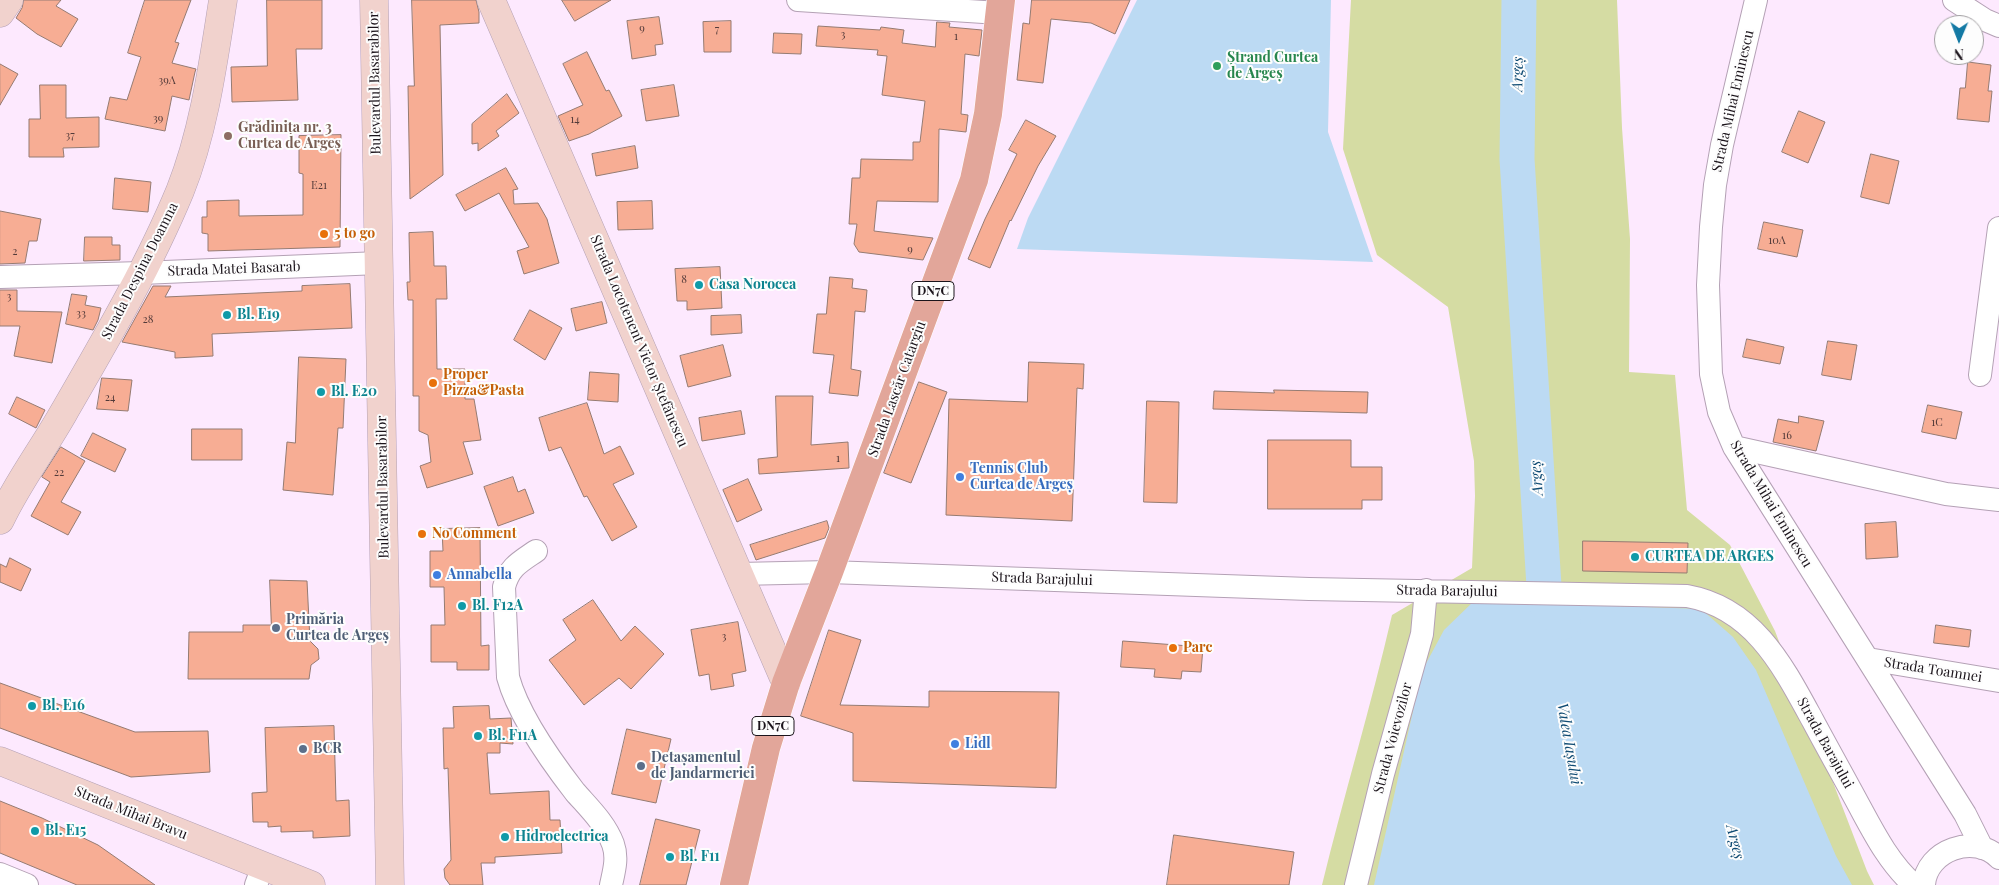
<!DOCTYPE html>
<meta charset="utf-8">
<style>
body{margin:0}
#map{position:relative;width:1999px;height:885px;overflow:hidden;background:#fde9fe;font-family:"Playfair Display",serif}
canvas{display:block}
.north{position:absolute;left:1934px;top:15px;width:50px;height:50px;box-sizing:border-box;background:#fdfdfd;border:1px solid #a3a0a3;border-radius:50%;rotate:181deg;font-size:14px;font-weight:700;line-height:20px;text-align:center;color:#1b141b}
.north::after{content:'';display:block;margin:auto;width:18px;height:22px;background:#1379a4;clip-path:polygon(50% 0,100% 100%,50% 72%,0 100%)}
</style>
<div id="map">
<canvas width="1999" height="885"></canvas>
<div class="north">N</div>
</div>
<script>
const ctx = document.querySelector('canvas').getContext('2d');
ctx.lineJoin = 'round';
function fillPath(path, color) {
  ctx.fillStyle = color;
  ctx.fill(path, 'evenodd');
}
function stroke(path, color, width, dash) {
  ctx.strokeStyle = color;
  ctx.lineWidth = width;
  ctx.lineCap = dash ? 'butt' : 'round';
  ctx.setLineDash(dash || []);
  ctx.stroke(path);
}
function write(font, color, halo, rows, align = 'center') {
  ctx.font = font + ' "Playfair Display",serif';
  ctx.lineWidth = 4;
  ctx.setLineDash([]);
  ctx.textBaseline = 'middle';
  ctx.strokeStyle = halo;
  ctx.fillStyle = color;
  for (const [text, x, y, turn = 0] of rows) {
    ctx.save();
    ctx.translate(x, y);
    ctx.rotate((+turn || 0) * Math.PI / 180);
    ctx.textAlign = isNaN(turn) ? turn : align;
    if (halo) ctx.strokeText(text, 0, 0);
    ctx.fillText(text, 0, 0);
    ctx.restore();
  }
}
fillPath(new Path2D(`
 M1351,0h266l5,128 8,111 -1,133 46,3 12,135 43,35 45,86 92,240 7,14h-552c22,-90 49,-179 70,-270l80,-47 3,-72 -1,-35 -26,-154 -71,-52 -34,-106z`), '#d5dca3');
fillPath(new Path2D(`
 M1137,0h194l-3,132 45,130 -356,-13 11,-31z
 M1474,601l227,8 32,28 23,33 80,186 16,29h-478l48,-214 22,-41z`), '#bcdaf3');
stroke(new Path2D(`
 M1519,0l-2,159 28,443 18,20`), '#bcdaf3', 35);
const building = new Path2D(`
 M24,0h37l-5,6 22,13 -17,28 -24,-13 -21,-16 6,-10z
 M145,0h46l-16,42 4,1 -7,20 24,6 -1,3 -6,28 -17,-4 -7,35 -60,-12 5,-22 17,3 14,-43 -13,-4z
 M267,0h55v49h-26l2,51 -66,2 -1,-35 36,-1z
 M412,0h64l3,12v11l-39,2 3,150 -33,24 -2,-113h6z
 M562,0h49l-36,21z
 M1032,0h98l-15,34 -24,-11 -40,-4 -8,64 -26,-3 6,-57 6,1z
 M659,17l4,27 -8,1 1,10 -24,4 -5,-38z
 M731,21v31h-27l-1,-30z
 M937,22l13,1 -1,4 33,3 -3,26 -14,-2 -4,60 7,1 -2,17 -27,-3 -1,73 -61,-1 -3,30 59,7 -10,22 -64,-8 -5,-8 3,-20h-8l3,-46h8l1,-19 52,1v-18h7l5,-41 -43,-6 5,-39 -10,-1 1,-5 -62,-4 2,-20 62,4 1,-3 23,3 -2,13 33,4z
 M774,33l28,1 -1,20 -28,-1z
 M587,52l19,39 3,-1 13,26 -33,18 -20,7 -11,-25 25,-11 -20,-41z
 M1968,62l23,3 -3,26h4l-3,31 -32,-3 3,-31h5z
 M0,64l18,10 -18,31z
 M40,85h26v33l33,-1v30l-36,1 1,9h-35v-38h11z
 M674,85l5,31 -33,5 -5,-31z
 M507,94l12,19 -23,18 3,5 -21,15v-8l-6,1v-20z
 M1799,111l26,11 -17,41 -26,-11z
 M1026,120l30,16 -18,30 -27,55 -1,-1 -20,48 -22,-9 17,-40 32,-65 -8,-4z
 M341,135l-1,112 -132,4v-17l-6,-1v-16h5v-16l32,-1v16l64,-1v-41l-4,-1v-37z
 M635,146l3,22 -42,8 -4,-22z
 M1871,154l28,7 -10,43 -28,-7z
 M506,168l12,21 -5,1 1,14 24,-1 9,16 12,44 -35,11 -7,-23 12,-4 -30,-54 -34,18 -9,-16z
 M115,178l36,4 -3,30 -35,-3z
 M652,201l1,28 -35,1 -1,-28z
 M0,211l41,8 -4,22h-8l-4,22 -25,1z
 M1764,222l39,8 -6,27 -39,-8z
 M433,232l1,34h12l1,33h-11l1,70h28v30h9l7,41 -18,2 10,32 -46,14 -7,-22 11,-4 -3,-27 -9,-4v-35h-6v-96h-5l-1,-18h3l-1,-49z
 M85,237h27v8h8v15l-36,1z
 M720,267l2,41 -35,2v-9h-10l-2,-32z
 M830,277l23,2 -1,9 15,2 -2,22 -10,-1 -4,58 10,2 -3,25 -29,-3 5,-38 -21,-2 4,-39h9z
 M350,284l2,44 -140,6 1,22 -38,2v-6l-53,-10 31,-56h18l-6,11 137,-6v-5z
 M0,290h17v21l45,1 -10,51 -38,-7 6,-30h-20z
 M72,294l15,2 -2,9 16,3 -3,12 -5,10 -27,-6z
 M602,302l5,21 -31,8 -5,-22z
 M530,310l32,18 -17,32 -31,-20z
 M741,315l1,18 -31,2v-19z
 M1747,339l37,8 -4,17 -37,-7z
 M1828,341l29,4 -6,35 -29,-5z
 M723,345l8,31 -43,11 -8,-31z
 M299,357l47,2 -3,69h-5l-5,67 -50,-5 4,-48 8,1z
 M1029,362l55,2 -1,25 -6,-1 -5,133 -126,-6 3,-116 78,3z
 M590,372l29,2 -1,28 -30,-2z
 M102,378l30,2 -4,31 -31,-2z
 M919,382l28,10 -36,91 -27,-10z
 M1274,390l94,2 -1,21 -154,-4 1,-18 60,2z
 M776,396h37l-2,49 37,-3 1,26 -90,6 -1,-15 19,-2z
 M17,397l28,13 -9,18 -27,-14z
 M1147,401l32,1 -2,101 -33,-1z
 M587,403l17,51 16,-8 14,28 -21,10 24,43 -25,14 -25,-45 -3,1 -23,-50 -12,4 -10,-33z
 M1928,405l34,7 -6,27 -34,-7z
 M741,411l4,23 -43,7 -3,-23z
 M1799,416l25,5 -8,30 -43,-9 5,-23 20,4z
 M192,429h50v31h-50z
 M93,433l33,16 -11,23 -34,-16z
 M1268,440h83v27h31v33h-20v9h-94z
 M61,447l24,14 -24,41 20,10 -13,23 -37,-19 19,-34 -8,-5z
 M513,477l5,15 7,-3 9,24 -36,13 -14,-39z
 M748,479l14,31 -25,12 -14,-32z
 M827,521l2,7 -4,10 -69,22 -6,-15z
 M1896,522l2,35 -32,2 -1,-35z
 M480,528l1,118 8,-1v25h-32v-8h-26v-37h14l-1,-38h-14v-36h13l-1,-22z
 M1583,541l105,2 -1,30 -104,-2z
 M10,558l21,11 -10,22 -21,-9v-18l6,3z
 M270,580l37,1 3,60 8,8 1,10 -8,6 -2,14h-121l1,-47h54v-7h28z
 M593,600l28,41 14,-15 29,28 -33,35 -12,-11 -35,27 -35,-45 27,-20 -13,-20z
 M738,622l8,49 -14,3 2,12 -23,4 -2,-16 -10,2 -8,-46z
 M1936,625l35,5 -2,17 -35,-4z
 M829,630l32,10 -21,65 89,2v-16l130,1 -3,96 -203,-7v-48l-52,-17z
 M1123,641l80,6 -2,25 -19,-1 -1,8 -27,-2 1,-8 -34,-2z
 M0,683l135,49 73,-1 2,41 -79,5 -131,-49z
 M489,706l1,13 21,-1 2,26 -13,-1v10h-13l3,41 59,-3 1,29h10l2,33 -67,4v6h-14l2,22h-33l-5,-7 -1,-9 7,-9 -3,-92 -4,1 -1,-41h11l-1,-21z
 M334,726l2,75 13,-1 1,36 -37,2v-7l-32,1v-6l-13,1v-5h-15l-1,-29 15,-1 -2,-64z
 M627,729l44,10 -15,64 -44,-9z
 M0,801l42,17 56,27 57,40h-78l-77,-32z
 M656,819l44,11 -14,55h-46z
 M1174,835l120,17 -5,33h-122z`);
fillPath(building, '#f7ad94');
stroke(building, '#957b72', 1);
const street = new Path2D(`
 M798,0l201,13
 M1756,0l-34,145 -7,40 -4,42 -3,58 3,89 8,38 15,35 231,367 17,34
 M1954,0l31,20 14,6
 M0,277l141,-4 238,-10
 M1980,375l19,-147
 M1734,447l212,47 53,6
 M536,551c-16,11 -27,16 -32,36l4,90c10,37 43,84 67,115 14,16 30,31 38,52 5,14 1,27 -2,41
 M739,574l90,-2 480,17 378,7c67,12 96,70 126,125 16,30 33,60 49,90 14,26 29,54 52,74
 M1868,659l131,22
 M0,874l27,11
 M256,885l7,-19
 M1356,885l27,-111 39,-140 4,-44
 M1924,885c2,-35 51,-52 75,-27`);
const secondary = new Path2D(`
 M374,0l16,885
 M491,0l295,683
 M0,13l9,-13
 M0,520c18,-38 43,-71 64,-108 41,-71 84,-144 116,-221 24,-60 33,-127 43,-191
 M0,761l311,124`);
const primary = new Path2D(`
 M734,885l32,-137 20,-65 43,-111 145,-392 14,-66 13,-114`);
stroke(street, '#b4a1b5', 24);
stroke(secondary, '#b4a1b5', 29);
stroke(primary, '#fff', 29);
stroke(street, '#fff', 22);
stroke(secondary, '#f1d2cd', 28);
stroke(primary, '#e2a69a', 28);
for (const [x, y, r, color] of [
 [1217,66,5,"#2e9e5b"],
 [228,136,5,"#8d6e63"],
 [324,234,5,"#e8710a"],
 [699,285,5,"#0f9aa8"],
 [227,315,5,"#0f9aa8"],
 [433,383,5,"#e8710a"],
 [321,392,5,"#0f9aa8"],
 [960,477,5,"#3f7fe0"],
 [422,534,5,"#e8710a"],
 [1635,557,5,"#0f9aa8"],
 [437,575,5,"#3f7fe0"],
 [462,606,5,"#0f9aa8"],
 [276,628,5,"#5c6f8a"],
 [1173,648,5,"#e8710a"],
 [32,706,5,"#0f9aa8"],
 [478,736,5,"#0f9aa8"],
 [955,744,5,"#3f7fe0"],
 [303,749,5,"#5c6f8a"],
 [641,766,5,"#5c6f8a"],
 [35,831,5,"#0f9aa8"],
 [505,837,5,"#0f9aa8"],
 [670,857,5,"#0f9aa8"]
]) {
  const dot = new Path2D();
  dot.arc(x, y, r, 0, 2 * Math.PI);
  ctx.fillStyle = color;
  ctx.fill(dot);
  stroke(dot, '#fdfdfd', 2);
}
write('11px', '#523a39', null, [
 ["9",642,29],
 ["7",717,30],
 ["3",843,35],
 ["1",956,37],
 ["39A",167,81],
 ["39",158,119],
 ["14",575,120],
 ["37",70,136],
 ["E21",319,186],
 ["10A",1777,241],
 ["9",910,250],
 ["2",15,252],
 ["8",684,280],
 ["3",9,297],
 ["33",81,314],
 ["28",148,320],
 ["24",110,398],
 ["1C",1937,423],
 ["16",1787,436],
 ["1",838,459],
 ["22",59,473],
 ["3",724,637]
]);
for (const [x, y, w] of [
 [933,291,42],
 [773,726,42]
]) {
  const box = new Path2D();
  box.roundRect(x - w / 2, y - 9.5, w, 19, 4);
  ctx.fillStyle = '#fdfdfd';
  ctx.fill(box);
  stroke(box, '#1b141b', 1);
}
write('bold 12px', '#1b141b', null, [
 ["DN7C",933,291],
 ["DN7C",773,726]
]);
write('bold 14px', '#27864d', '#fdfdfd', [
 ["Ștrand Curtea",1227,58],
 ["de Argeș",1227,74]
], 'left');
write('14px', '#1b141b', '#fdfdfd', [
 ["Bulevardul Basarabilor",375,83,-91],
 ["Strada Mihai Eminescu",1733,101,-77],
 ["Strada Matei Basarab",234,269,-2],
 ["Strada Despina Doamna",140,271,-63],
 ["Strada Locotenent Victor Ștefănescu",639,341,67],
 ["Strada Lascăr Catargiu",897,389,-70],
 ["Bulevardul Basarabilor",383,487,-91],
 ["Strada Mihai Eminescu",1771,504,59],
 ["Strada Barajului",1042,579,2],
 ["Strada Barajului",1447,591,1],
 ["Strada Toamnei",1933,670,9],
 ["Strada Voievozilor",1393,738,-75],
 ["Strada Barajului",1825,743,61],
 ["Strada Mihai Bravu",131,813,22]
]);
write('bold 14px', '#785e54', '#fdfdfd', [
 ["Grădinița nr. 3",238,128],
 ["Curtea de Argeș",238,144]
], 'left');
write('bold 14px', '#c56008', '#fdfdfd', [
 ["5 to go",334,234],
 ["Proper",443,375],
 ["Pizza&Pasta",443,391],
 ["No Comment",432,534],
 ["Parc",1183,648]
], 'left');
write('bold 14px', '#0d838f', '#fdfdfd', [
 ["Casa Norocea",709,285],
 ["Bl. E19",237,315],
 ["Bl. E20",331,392],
 ["CURTEA DE ARGES",1645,557],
 ["Bl. F12A",472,606],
 ["Bl. E16",42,706],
 ["Bl. F11A",488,736],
 ["Bl. E15",45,831],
 ["Hidroelectrica",515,837],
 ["Bl. F11",680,857]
], 'left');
write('bold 14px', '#366cbe', '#fdfdfd', [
 ["Tennis Club",970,469],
 ["Curtea de Argeș",970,485],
 ["Annabella",447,575],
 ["Lidl",965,744]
], 'left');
write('bold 14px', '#4e5e75', '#fdfdfd', [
 ["Primăria",286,620],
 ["Curtea de Argeș",286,636],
 ["BCR",313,749],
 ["Detașamentul",651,758],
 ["de Jandarmeriei",651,774]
], 'left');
write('italic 15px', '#0f4b73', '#fdfdfd', [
 ["Argeș",1518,74,-89],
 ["Argeș",1537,478,-94],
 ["Valea Iașului",1569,744,80],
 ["Argeș",1735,842,76]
]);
</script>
